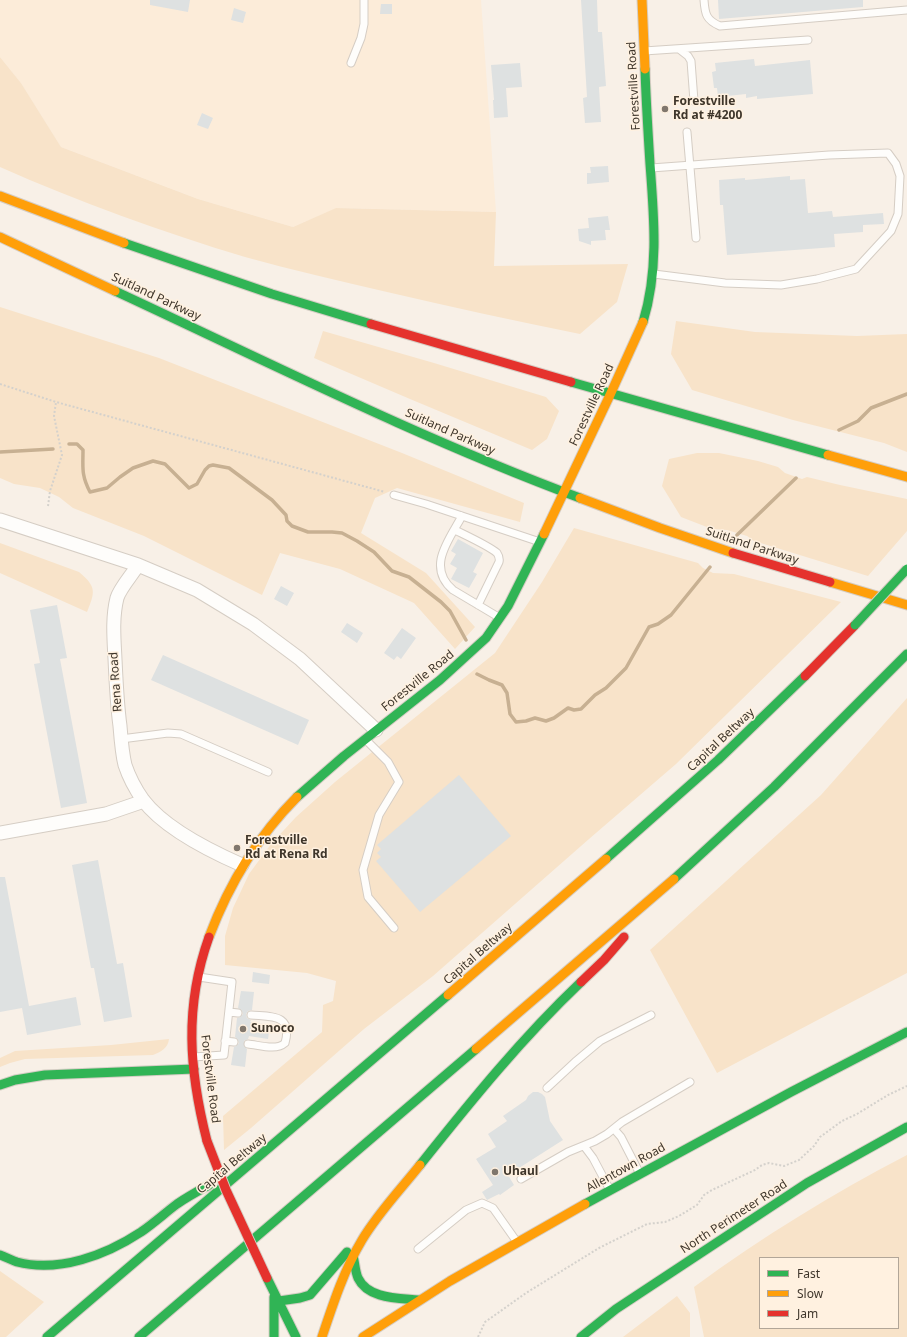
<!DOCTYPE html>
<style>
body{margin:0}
#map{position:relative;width:907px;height:1337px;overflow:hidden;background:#f8f0e7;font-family:"Noto Sans",sans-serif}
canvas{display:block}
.legend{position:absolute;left:759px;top:1257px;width:140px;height:72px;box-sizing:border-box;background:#fff1e0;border:1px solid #b2a698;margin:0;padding:5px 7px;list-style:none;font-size:12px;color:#3f362b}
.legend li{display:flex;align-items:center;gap:8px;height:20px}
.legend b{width:20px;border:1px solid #b2a698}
</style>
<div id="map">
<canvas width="907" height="1337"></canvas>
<ul class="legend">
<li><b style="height:5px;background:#30b455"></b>Fast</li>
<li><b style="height:5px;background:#ff9f0a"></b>Slow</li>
<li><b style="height:5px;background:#e5322d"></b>Jam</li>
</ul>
</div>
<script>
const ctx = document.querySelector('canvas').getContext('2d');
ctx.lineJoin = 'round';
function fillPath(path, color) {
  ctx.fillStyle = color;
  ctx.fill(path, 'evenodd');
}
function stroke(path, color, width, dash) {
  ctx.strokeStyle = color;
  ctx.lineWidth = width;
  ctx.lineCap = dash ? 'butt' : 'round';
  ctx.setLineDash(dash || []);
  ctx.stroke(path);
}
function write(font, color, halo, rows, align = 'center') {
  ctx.font = font + ' "Noto Sans",sans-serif';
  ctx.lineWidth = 3;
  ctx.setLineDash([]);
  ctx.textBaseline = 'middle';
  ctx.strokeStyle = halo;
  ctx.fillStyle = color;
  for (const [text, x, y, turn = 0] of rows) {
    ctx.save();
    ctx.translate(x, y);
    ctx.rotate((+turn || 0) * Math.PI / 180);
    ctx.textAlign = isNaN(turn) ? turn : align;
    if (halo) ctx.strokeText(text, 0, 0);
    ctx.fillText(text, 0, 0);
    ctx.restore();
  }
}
fillPath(new Path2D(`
 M0,0h481l15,212 -159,-4 -44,19 -95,-28 -137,-52 -40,-64 -21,-26z`), '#fcecd9');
fillPath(new Path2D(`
 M0,57l21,26 40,64 137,52 95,28 43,-19 160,4 -2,54 134,-2 -11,38 -37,32c-65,-13 -129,-27 -193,-42 -47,-11 -95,-22 -142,-35 -83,-25 -166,-55 -245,-90z
 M0,307l159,51 243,95 122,50 -4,19 -123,-34 -22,10 -14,35 65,40 49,54 -20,22 -41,-46 -74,-34 -60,-16 -18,42 -118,-59 -71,-28 -14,-11 -19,-9 -26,-4 -14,-6z
 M676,321l79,11 102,4 50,-2v118l-23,-9 -91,-23 -101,-30 -21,-36z
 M323,331l111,32 112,34 13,14 -12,28 -15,11 -122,-51 -96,-41z
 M697,453h22l39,8 20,6 7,6 17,6 5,-2 33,8 67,14v32l-39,45 -114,-35 -7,-5 -20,-6 -15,-1 -31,-12 -19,-31 7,-27z
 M574,528l124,35 5,5 10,5 21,1 107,28 -165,162 -87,75 -156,137 -69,53 -113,99 -27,22 -1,-34 99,-84 1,-27 10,-4 3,-20 -29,-8 -82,-8v-29l8,-28 16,-34 22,-30 25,-27 39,-35 160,-129 47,-71z
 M0,543l79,29c18,15 16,20 8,40l-87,-39z
 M907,698v275l-190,100 -67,-123 171,-155z
 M169,1039c-1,9 -8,13 -16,16l-128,4 -15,4 -10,4v-9l15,-7 96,-6z
 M907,1155v182h-203l-10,-50c68,-50 138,-93 213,-132zM760,1258h138v70h-138z
 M0,1271l44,31 -38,35h-6z
 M677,1296l13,17v24h-67z`), '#f8e3c9');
stroke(new Path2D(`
 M839,430l19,-9 13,-13 36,-14
 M69,444h8l6,6c0,17 -2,25 7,42l17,-4 13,-11 13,-9 20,-7 12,3 24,24 8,-4 8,-14 4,-4 4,-1 16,3 43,32 14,15 1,6 5,5 16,6h24l10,1 15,8 17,11 18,19 17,6 32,25 9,9 16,29
 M0,452l53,-3
 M737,535l59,-57
 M477,674l12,6 13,5 5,8 3,21 6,8 10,-1 9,-3 11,3 8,-3 14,-10 6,2 7,-1 14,-14 11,-7 20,-20 23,-41 9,-3 13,-9 39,-48`), '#c7b092', 3.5);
fillPath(new Path2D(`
 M150,0h40l-2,12 -38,-7z
 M581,0h16l1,32h4l4,54 -7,1 2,35 -16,1 -2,-25 4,-1z
 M718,0h145v7l-144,12z
 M381,4h11v10h-12z
 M234,8l12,4 -3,11 -12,-3z
 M754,59l1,7 55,-6 3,34 -56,5v-3l-11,2v-4l-28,3 -1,-9h-3l-2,-16 4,-1 -1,-8z
 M520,63l2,24 -16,1 2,29 -14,1 -1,-18h1l-3,-35z
 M202,113l11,5 -5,11 -11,-4z
 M608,166l1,16 -22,2v-11h4l-1,-6z
 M790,176v4l15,-1 3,34 24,-2 1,6 50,-4 1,11 -21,1v7l-29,2 1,13 -108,8 -4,-50h-3l-1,-25 26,-2v2z
 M608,216l2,14h-5l1,10 -15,1v4l-12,-4 -1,-12 11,-1 -1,-10z
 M458,539l25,14 -10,19 4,2 -8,14 -18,-9 6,-11 -7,-4 6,-10 -5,-3z
 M281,586l13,7 -7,13 -13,-7z
 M57,605l10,53 -7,1 27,144 -26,5 -27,-144 6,-1 -10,-53z
 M347,623l16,10 -6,10 -16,-11z
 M402,628l14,10 -15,21 -4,-3 -3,4 -10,-7z
 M163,655l146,65 -11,25 -147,-65z
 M459,775l52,61 -91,76 -44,-51 5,-4 -4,-4 4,-4 -4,-4z
 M98,860l19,104 6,-1 9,54 -28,5 -10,-54h-3l-19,-103z
 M0,877h5l24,129 47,-9 5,28 -54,10 -5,-27 -22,4z
 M253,972l17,3 -1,9 -17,-2z
 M241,991l13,1 -2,18 -4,1 -2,3 1,4 4,2 -1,2 20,3 -2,14 -19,-3 -1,3 -4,2v5l3,3 -2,18 -14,-2 3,-18 2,-1 3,-3 -1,-3 -3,-3 2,-19 3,-1 3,-3 -1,-3 -4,-3z
 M533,1092h5l4,2 3,3 5,24 13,19 -55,35 6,10 -14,10 -1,-1 -12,6 -5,-8 11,-7 -17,-26 20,-12 -8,-13 19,-13 -4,-5 23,-16 2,-4z`), '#dee1e1');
const lane = new Path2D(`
 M704,0c1,14 2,20 16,26l187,-16
 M679,49l9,7 3,5 3,40
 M644,51l164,-11
 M351,63l10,-25 3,-14v-24
 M687,132l9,106
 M651,168l178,-13 59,-2 8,11 4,12 -2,38 -7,17 -35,38 -39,10 -36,6 -56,-2 -71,-9
 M394,495l32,9 114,38
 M462,516c-13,24 -36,51 -9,74l47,28
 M455,530c10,5 34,16 42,23 2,3 3,5 2,9l-21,43
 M121,739l47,-6 13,1 87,38
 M365,739l23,23 11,20 -20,33 -16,55 5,27 26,31
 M229,1012l9,1
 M225,1041l9,1
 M248,1044c11,1 28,7 37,-1 8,-29 -13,-26 -34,-28
 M193,1057l31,-2 8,-73 -33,-5
 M547,1088l28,-26 25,-21 51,-26
 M614,1129l7,8 19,37
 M584,1146l9,12 17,32
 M521,1179l47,-27 27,-11 12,-7 15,-12 68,-40
 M418,1249l48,-39 16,-7 11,5 24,34`);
const street = new Path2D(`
 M0,520l138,45 59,25 56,34 47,35 76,71
 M138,565c-6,10 -18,23 -21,33 -5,20 -3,41 -2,61 1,22 2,45 5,67 1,13 2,27 5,39 4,12 11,25 18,35 22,29 67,51 99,65
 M0,833l106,-19 38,-13`);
const fast = new Path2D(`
 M124,243l148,51 99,30
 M115,291c153,71 306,148 465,207
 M643,322c16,-52 11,-105 7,-158 -2,-32 -4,-63 -5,-95
 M571,382l257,73
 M297,797l47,-41 96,-76 46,-42 22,-32 36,-72
 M606,859l112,-99 87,-84
 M674,879l100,-92 133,-133
 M0,1085l15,-5 30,-5 149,-6
 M420,1165c51,-64 102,-127 161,-183
 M585,1204l206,-112 116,-60
 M0,1255c6,2 11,5 17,7 42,11 89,-7 124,-30 13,-9 24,-19 36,-28 10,-7 21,-13 32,-19
 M353,1256c2,7 2,15 5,22 10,21 40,20 60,22
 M267,1278l29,59
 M274,1297v40
 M279,1301l21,-3 10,-3 37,-43
 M47,1337l401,-342
 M139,1337l337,-288
 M581,1337l35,-28 191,-126 100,-56`);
const slow = new Path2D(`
 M642,0l3,69
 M0,196l124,47
 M0,237l115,54
 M828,455l79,22
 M580,498l80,30 73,25
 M544,534l66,-139 33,-73
 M830,582l77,23
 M209,937c20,-53 48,-100 88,-140
 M448,995l158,-136
 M476,1049l198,-170
 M322,1337c11,-33 22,-67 40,-97 16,-27 39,-51 58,-75
 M363,1337l87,-56 135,-77`);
const jam = new Path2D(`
 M371,324l200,58
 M733,553l97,29
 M805,676l50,-51
 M581,982l23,-22 20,-23
 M207,1141c-18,-71 -23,-134 2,-204`);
stroke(lane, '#d5cdc4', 9);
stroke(street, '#d5cdc4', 15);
stroke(fast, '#d5cdc4', 11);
stroke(slow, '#d5cdc4', 11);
stroke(jam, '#d5cdc4', 11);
stroke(new Path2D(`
 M0,384l56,18 329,90
 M48,506l2,-15 12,-36 -8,-39 2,-14
 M478,1337l7,-15 10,-7 31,-22 73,-45 48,-24 18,-2 14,-6 18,-11 7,-10 8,-5 43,-20 7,-5 7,-2 15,3 15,-6 15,-14 6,-9 22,-16 15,-7 31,-19 19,-9`), '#d4d1cc', 2, [2, 2]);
stroke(lane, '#fefdfb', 7);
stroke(street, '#fefdfb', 13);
stroke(fast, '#30b455', 9);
stroke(slow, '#ff9f0a', 9);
stroke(jam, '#e5322d', 9);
const fastBridge = new Path2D(`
 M855,625l52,-56`);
const jamBridge = new Path2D(`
 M207,1141l19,49 41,88`);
stroke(fastBridge, '#d5cdc4', 11, []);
stroke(jamBridge, '#d5cdc4', 11, []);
stroke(fastBridge, '#30b455', 9);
stroke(jamBridge, '#e5322d', 9);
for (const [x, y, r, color] of [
 [665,109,4,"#80776d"],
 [237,848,4,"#80776d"],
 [243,1029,4,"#80776d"],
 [495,1172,4,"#80776d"]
]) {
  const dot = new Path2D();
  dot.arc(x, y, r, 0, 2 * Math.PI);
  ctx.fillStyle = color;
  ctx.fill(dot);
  stroke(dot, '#fff1e0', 1.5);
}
write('12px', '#3f362b', '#fff1e0', [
 ["Forestville Road",634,86,-93],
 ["Suitland Parkway",156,297,25],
 ["Forestville Road",592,405,-65],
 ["Suitland Parkway",450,432,24],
 ["Suitland Parkway",752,546,18],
 ["Forestville Road",418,681,-39],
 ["Rena Road",116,682,-94],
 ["Capital Beltway",721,740,-43],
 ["Capital Beltway",478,954,-41],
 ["Forestville Road",210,1079,83],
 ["Capital Beltway",232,1164,-40],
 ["Allentown Road",626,1168,-29],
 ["North Perimeter Road",734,1217,-33]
]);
write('bold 12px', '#3f362b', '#fff1e0', [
 ["Forestville",673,102],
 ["Rd at #4200",673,116],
 ["Forestville",245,841],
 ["Rd at Rena Rd",245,855],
 ["Sunoco",251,1029],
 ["Uhaul",503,1172]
], 'left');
</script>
